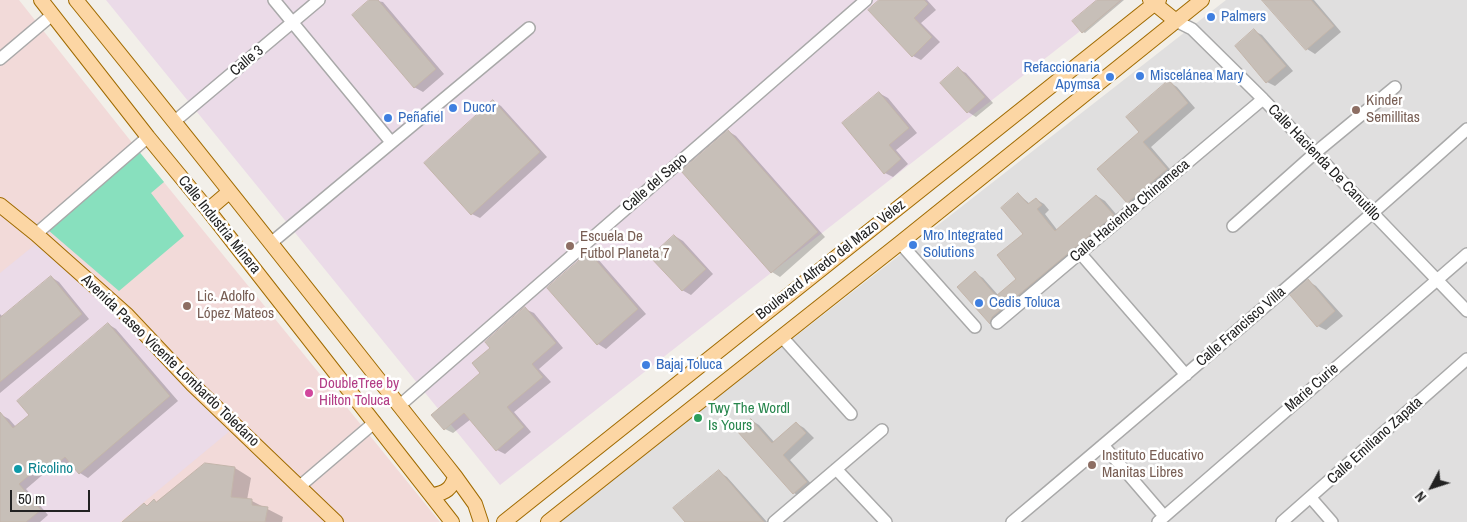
<!DOCTYPE html>
<meta charset="utf-8">
<style>
body{margin:0}
#map{position:relative;width:1467px;height:522px;overflow:hidden;background:#f2efe9;font-family:"Archivo Narrow",sans-serif}
canvas{display:block}
.north{position:absolute;left:1407px;top:462px;width:50px;height:50px;-webkit-text-stroke:4px #fff;paint-order:stroke;rotate:230deg;font-size:14px;font-weight:700;line-height:20px;text-align:center;color:#222}
.north::after{content:'';display:block;margin:auto;width:18px;height:22px;background:#222;clip-path:polygon(50% 0,100% 100%,50% 72%,0 100%)}
.scale{position:absolute;left:10px;top:490px;width:80px;height:22px;box-sizing:border-box;border:2px solid #222;border-top:0;padding-left:6px;font-size:15px;line-height:18px;white-space:nowrap;color:#222;-webkit-text-stroke:4px #fff;paint-order:stroke}
</style>
<div id="map">
<canvas width="1467" height="522"></canvas>
<div class="north">N</div>
<div class="scale">50 m</div>
</div>
<script>
const ctx = document.querySelector('canvas').getContext('2d');
ctx.lineJoin = 'round';
function fillPath(path, color) {
  ctx.fillStyle = color;
  ctx.fill(path, 'evenodd');
}
function stroke(path, color, width, dash) {
  ctx.strokeStyle = color;
  ctx.lineWidth = width;
  ctx.lineCap = dash ? 'butt' : 'round';
  ctx.setLineDash(dash || []);
  ctx.stroke(path);
}
function write(font, color, halo, rows, align = 'center') {
  ctx.font = font + ' "Archivo Narrow",sans-serif';
  ctx.lineWidth = 5;
  ctx.setLineDash([]);
  ctx.textBaseline = 'middle';
  ctx.strokeStyle = halo;
  ctx.fillStyle = color;
  for (const [text, x, y, turn = 0] of rows) {
    ctx.save();
    ctx.translate(x, y);
    ctx.rotate((+turn || 0) * Math.PI / 180);
    ctx.textAlign = isNaN(turn) ? turn : align;
    if (halo) ctx.strokeText(text, 0, 0);
    ctx.fillText(text, 0, 0);
    ctx.restore();
  }
}
fillPath(new Path2D(`
 M1226,0h241v522h-909z`), '#e0dfdf');
fillPath(new Path2D(`
 M0,0h19l118,149 303,373h-440z`), '#f2dad9');
fillPath(new Path2D(`
 M106,0h1016l-27,22 -2,-1 -593,464z
 M37,243l200,182 -117,97h-120v-249z`), '#ebdbe8');
fillPath(new Path2D(`
 M137,149l27,33 -13,11 33,43 -65,55 -71,-61z`), '#88e0be');
fillPath(new Path2D(`
 M371,0l12,2 61,72 -21,18 -9,-5z
 M880,0h47l9,10 -15,13 19,19 -19,18 -8,-4z
 M1099,0h25l-39,33 -2,-1z
 M1264,0h50l27,32 -26,22 -8,-5z
 M1254,31l8,4 31,36 -18,15 -8,-4z
 M958,69l8,4 27,30 -17,14 -8,-5 -26,-29z
 M1169,82l8,5 18,21 -44,39 23,27 -38,33 -8,-5 13,-69z
 M879,93l9,5 29,35 -21,17 12,14 -15,13 -8,-4z
 M493,101l8,5 46,51 -67,61 -8,-4z
 M728,131l8,5 89,101 -45,40 -8,-5z
 M1018,194l12,10 6,-5 8,5 5,6 -4,4 13,17 39,-35 8,5 16,19 -123,108 -8,-5 -31,-36 16,-14 8,5 15,17 19,-16 7,-45z
 M675,236l8,5 30,33 -22,21 -9,-5z
 M589,254l8,4 49,56 -40,35 -8,-5z
 M51,277l8,5 30,37 -89,74v-79l3,3z
 M1308,281l8,5 27,30 -17,14 -8,-4z
 M525,309l9,4 29,35 -24,21 12,13 -37,30 17,20 -26,22 -8,-4 -26,-31 -18,14 -8,-4 37,-56 10,-24z
 M108,324l8,5 62,72 -90,77 -8,-5 -8,-10 -16,13 -9,-5 -21,18 22,26 -8,7h-40v-108l9,5 7,8 14,-12z
 M751,420l8,5 16,18 21,-20 8,5 10,10 -24,22 24,27 -12,11 -8,-5 -55,-62z
 M235,468l16,10 -4,22 5,1 31,16 -1,5h-158l20,-18 4,2 6,-5 3,2z
 M719,472l8,5 40,45h-80z`), '#0003');
const building = new Path2D(`
 M369,0h9l58,69 -22,19 -62,-73z
 M879,0h45l4,4 -14,14 18,19 -20,20 -44,-47z
 M1097,0h24l-39,33 -10,-12z
 M1262,0h49l23,26 -28,24z
 M1254,29l32,37 -20,17 -31,-37z
 M958,67l27,30 -18,16 -27,-30z
 M1169,80l19,23 -45,39 24,27 -40,34 -30,-34 42,-37 -13,-15z
 M879,92l30,36 -20,17 12,14 -17,15 -42,-51z
 M493,100l47,52 -69,63 -47,-52z
 M728,130l90,102 -47,41 -90,-102z
 M1018,193l10,11 8,-6 6,7 -5,4 18,22 41,-36 18,20 -122,102 -2,7 -33,-37 18,-16 21,25 20,-17 -19,-24 26,-21 -22,-26z
 M674,235l32,34 -24,22 -32,-34z
 M589,252l49,57 -41,36 -50,-57z
 M51,276l31,38 -82,68v-64z
 M1308,279l27,32 -18,16 -27,-32z
 M525,307l31,36 -24,21 11,13 -36,30 17,20 -28,24 -32,-38 -20,17 -13,-15 49,-42 -8,-10 18,-15 -5,-6z
 M108,323l62,73 -91,78 -14,-17 -18,16 -6,-8 -22,19 22,26 -15,12h-26v-110l13,16 16,-13 -12,-14z
 M751,419l21,24 24,-21 10,11 -23,22 24,27 -14,12 -56,-63z
 M205,463l30,4 -4,30 21,2v6l16,2 -3,15h-143l22,-19 3,3 7,-7 2,3z
 M719,470l45,52h-79l-12,-14z`);
fillPath(building, '#c7bfb8');
stroke(building, '#c4b6ab', 1);
const minor = new Path2D(`
 M274,0l117,142
 M1176,21l16,8 71,70 204,212
 M0,59l52,-44
 M175,121l144,-121
 M1233,226l82,-73 80,-66
 M36,234l112,-97
 M271,243l258,-215
 M900,243l75,84
 M1080,253l106,122
 M997,323l266,-224
 M782,337l69,77
 M399,406l467,-406
 M1103,445l61,71
 M836,469l50,53
 M300,486l75,-64
 M1311,498l21,24
 M774,522l108,-92
 M1012,522c153,-129 306,-259 455,-393
 M1158,522l309,-268
 M1282,522l185,-163`);
const major = new Path2D(`
 M41,0l107,137 60,73 244,312
 M76,0c128,157 253,317 379,476l20,28 6,18
 M1150,0l26,21
 M0,205l36,29 91,81 66,70 143,137
 M208,210l21,-18
 M433,495c12,-2 19,-6 22,-19
 M504,522l655,-522
 M548,522l352,-279 302,-243`);
stroke(minor, '#a9a9a9', 14);
stroke(major, '#a06b00', 16);
stroke(minor, '#fff', 11);
stroke(major, '#fcd6a4', 14);
for (const [x, y, r, color] of [
 [1211,17,5,"#3f7fe0"],
 [1140,76,5,"#3f7fe0"],
 [1110,77,5,"#3f7fe0"],
 [453,108,5,"#3f7fe0"],
 [1356,110,5,"#8d6e63"],
 [388,118,5,"#3f7fe0"],
 [913,245,5,"#3f7fe0"],
 [570,246,5,"#8d6e63"],
 [979,303,5,"#3f7fe0"],
 [187,306,5,"#8d6e63"],
 [646,365,5,"#3f7fe0"],
 [309,393,5,"#d1479c"],
 [698,418,5,"#2e9e5b"],
 [1092,465,5,"#8d6e63"],
 [18,469,5,"#0f9aa8"]
]) {
  const dot = new Path2D();
  dot.arc(x, y, r, 0, 2 * Math.PI);
  ctx.fillStyle = color;
  ctx.fill(dot);
  stroke(dot, '#fff', 2);
}
write('15px', '#366cbe', '#fff', [
 ["Palmers",1221,17],
 ["Refaccionaria",1100,68,"right"],
 ["Apymsa",1100,85,"right"],
 ["Miscelánea Mary",1150,76],
 ["Ducor",463,108],
 ["Peñafiel",398,118],
 ["Mro Integrated",923,236],
 ["Solutions",923,253],
 ["Cedis Toluca",989,303],
 ["Bajaj Toluca",656,365]
], 'left');
write('15px', '#222', '#fff', [
 ["Calle 3",247,61,-40],
 ["Calle Hacienda De Canutillo",1324,163,46],
 ["Calle del Sapo",655,183,-41],
 ["Calle Hacienda Chinameca",1130,211,-40],
 ["Calle Industria Minera",219,225,51],
 ["Boulevard Alfredo del Mazo Velez",831,260,-38],
 ["Calle Francisco Villa",1241,327,-41],
 ["Avenida Paseo Vicente Lombardo Toledano",170,361,44],
 ["Marie Curie",1312,388,-41],
 ["Calle Emiliano Zapata",1375,441,-42]
]);
write('15px', '#785e54', '#fff', [
 ["Kinder",1366,101],
 ["Semillitas",1366,118],
 ["Escuela De",580,237],
 ["Futbol Planeta 7",580,254],
 ["Lic. Adolfo",197,297],
 ["López Mateos",197,314],
 ["Instituto Educativo",1102,456],
 ["Manitas Libres",1102,473]
], 'left');
write('15px', '#b23c85', '#fff', [
 ["DoubleTree by",319,384],
 ["Hilton Toluca",319,401]
], 'left');
write('15px', '#27864d', '#fff', [
 ["Twy The Wordl",708,409],
 ["Is Yours",708,426]
], 'left');
write('15px', '#0d838f', '#fff', [
 ["Ricolino",28,469]
], 'left');
</script>
